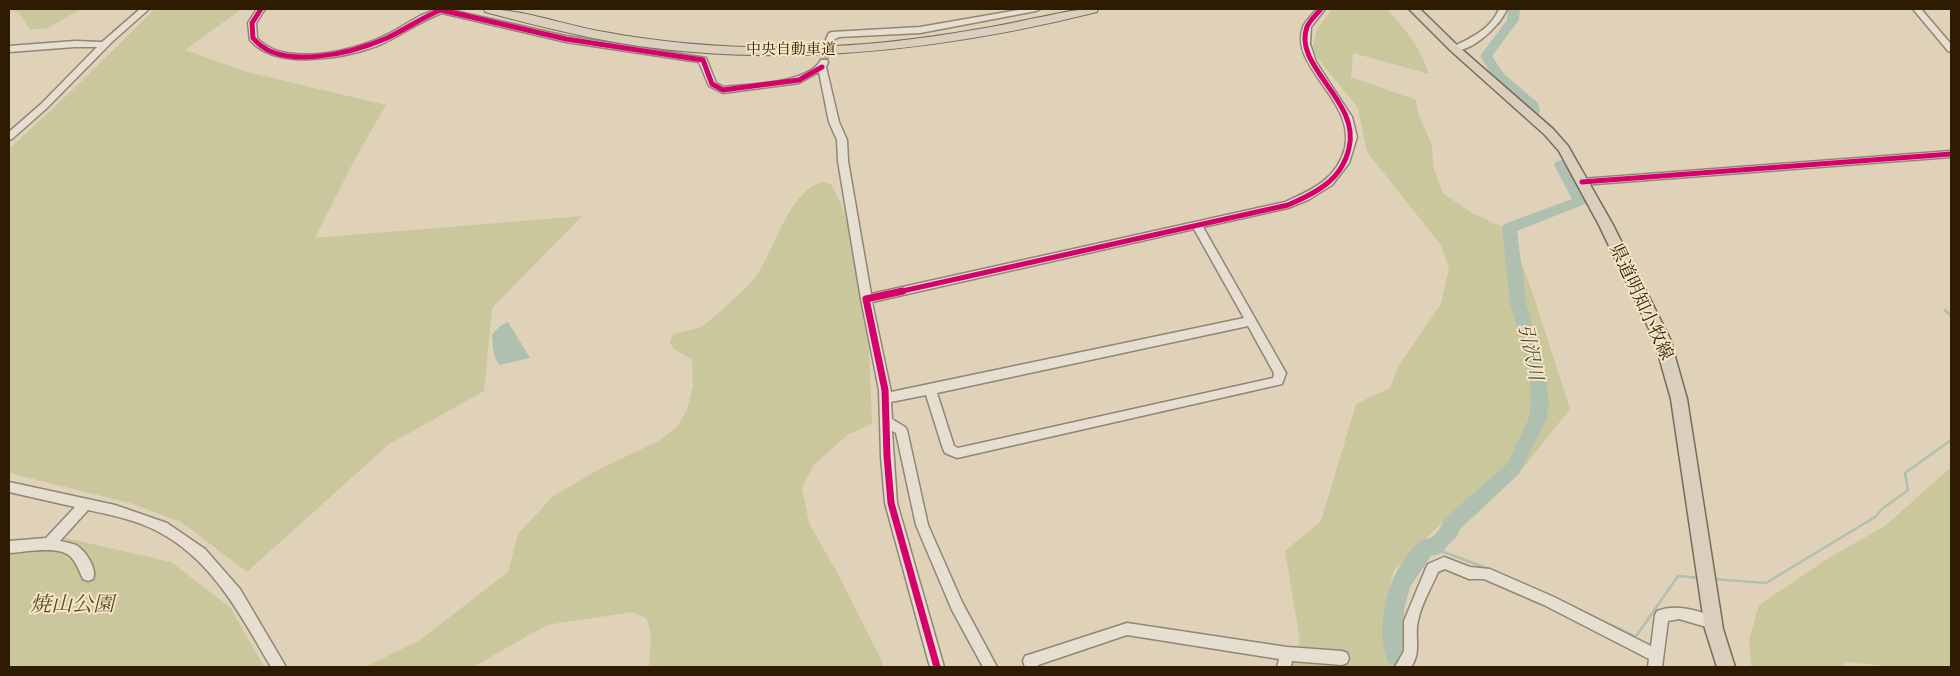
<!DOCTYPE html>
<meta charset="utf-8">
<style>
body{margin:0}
#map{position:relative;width:1960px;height:676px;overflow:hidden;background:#e0d2b8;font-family:"Libre Caslon Text",serif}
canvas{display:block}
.frame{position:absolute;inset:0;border:10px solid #2f1a02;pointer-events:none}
</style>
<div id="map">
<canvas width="1960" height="676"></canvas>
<div class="frame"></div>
</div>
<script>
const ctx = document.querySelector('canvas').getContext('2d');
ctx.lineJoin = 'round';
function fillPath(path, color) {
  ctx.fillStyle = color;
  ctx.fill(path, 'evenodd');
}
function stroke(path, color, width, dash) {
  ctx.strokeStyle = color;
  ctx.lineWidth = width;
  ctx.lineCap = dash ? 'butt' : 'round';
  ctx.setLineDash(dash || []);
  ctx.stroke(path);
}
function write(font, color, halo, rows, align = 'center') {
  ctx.font = font + ' "Libre Caslon Text","Noto Serif JP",serif';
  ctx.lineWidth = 4;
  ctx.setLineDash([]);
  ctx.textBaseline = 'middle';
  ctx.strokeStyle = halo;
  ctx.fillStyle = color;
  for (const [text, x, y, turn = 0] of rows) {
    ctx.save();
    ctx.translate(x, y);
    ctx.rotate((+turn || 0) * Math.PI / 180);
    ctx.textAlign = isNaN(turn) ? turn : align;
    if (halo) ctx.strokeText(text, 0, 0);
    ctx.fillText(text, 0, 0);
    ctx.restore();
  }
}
fillPath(new Path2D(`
 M10,9h71l-33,19 -18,2 -11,-17z
 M155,9h87l-57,41 62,22 139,33 -31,54 -40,79 267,-22 -90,92 -8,83 -96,54 -141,127 -66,-50 -48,-18 -124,-31v-324l53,-49z
 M1332,9h55c20,23 32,36 42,65l-76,-21 -2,24 65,23 3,16 13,29 1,21 10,27 29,20 37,17 24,64 37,115 -47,59 -78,52 -51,50 -10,40 6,51 3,6h-105l12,-26 -15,-90 36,-30 35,-117 34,-16 9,-23 42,-61 8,-36 -8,-23 -74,-93 -9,-44 -46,-57 5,-22z
 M821,182l10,2 11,22 11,37 7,55 9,50 3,76 -25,11 -33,30 -12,22 7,36 29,51 45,89 -2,4h-232l2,-30 -4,-18 -14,-7 -86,13 -74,42h-108l55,-27 88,-68 10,-38 35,-38 45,-26 60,-29 19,-14 10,-17 6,-24 -1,-26 -18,-11 -4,-6 2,-7c10,-6 19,-5 29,-9 5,-2 50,-43 54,-49 19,-26 32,-84 66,-96z
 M1951,467v200h-57l-48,-5 -3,5h-92l-2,-27 10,-35 71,-48 55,-31z
 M38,537l28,1 105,24 59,45 34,60h-255v-125z`), '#cbc79d');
fillPath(new Path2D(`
 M508,322l22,36 -30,7c-8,-8 -7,-20 -8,-30l8,-9z`), '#b0c0b0');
stroke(new Path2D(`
 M1945,310l6,6
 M1433,548l56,21
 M1713,579l53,4 109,-66 7,-8 26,-19 -3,-17 46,-33
 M1545,593l89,43 3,-1 41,-59 22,2`), '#b0c0b0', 2.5);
fillPath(new Path2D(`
 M1508,9h12l-1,11 -27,36 12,18 34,29 2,8 -2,3h-10l-2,-7 -31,-27 -15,-24 27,-36z
 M1561,160l5,2 2,3 19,36 -2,3 -68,27 9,72 20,72 3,29 -3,16 -27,54 -59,55 -3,7 -17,18 -9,2 -21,31 -6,23 2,47 -3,7 -7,3 -7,-3c-17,-38 0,-96 31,-123 3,-2 7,-2 10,-3 7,-3 12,-13 14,-19l63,-55 21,-44 3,-16 -1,-29 -20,-72 -8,-75 2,-4 68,-25 -18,-34 2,-3z`), '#b0c0b0');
stroke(new Path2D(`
 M824,60l6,-21`), '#bdad94', 9, [9, 5]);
const minor = new Path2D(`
 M140,9h9l-36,32 -66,67 -35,31 -3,1v-8l32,-28 56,-57h-22l-66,5v-6l66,-5 27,1z
 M257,9h8l-9,14 1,15c27,30 96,13 127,-2 21,-9 39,-27 62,-27l120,27 140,22 10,25 8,4c25,-3 84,-3 97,-27h6l1,2 -2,5 13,55 8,18 1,21 23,133 414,-92c27,-12 52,-23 60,-54 11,-47 -57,-82 -42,-121 2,-6 10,-13 14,-18h8l-14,18 -1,17 6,18 36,55 5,20 -8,26 -17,22 -24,15 -20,8 -85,19 83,146 -4,11 -325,74 -12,-5 -2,-4 -17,-54 -35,7 1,17 13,8 2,3 21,95 34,77 35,65h-14l-31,-57 -36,-85 -20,-92 -4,-2 5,72 47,164h-14l-45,-164 -4,-47 -2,-66 -18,-91 -23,-138 -1,-21 -8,-18 -10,-50 -20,11 -76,10 -14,-7 -10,-24 -133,-20 -124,-29c-23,8 -42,24 -65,33 -33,12 -101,25 -127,-6l-2,-17zM1194,229l50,89 -353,74 -19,-90zM1248,326l26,47 -1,5 -315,70 -4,-2 -17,-53z
 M1024,9h16l-4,2 -116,22 -81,4 -9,5 -4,-3 3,-6 3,-1 88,-5z
 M1499,9h8c-7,17 -36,44 -55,42v-4c19,-9 38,-17 47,-38z
 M1913,9h8l30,35v8l-3,-1z
 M1951,151v6l-369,28 -5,-3 5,-3z
 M9,482l106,23 52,18 38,26 35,40 46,78h-15c-30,-51 -58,-107 -114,-136 -21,-11 -46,-16 -69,-21l-28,31c5,1 11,2 16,4 9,5 22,24 17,34l-5,2 -5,-2c-4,-8 -6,-16 -13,-23 -12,-11 -46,-4 -61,-3v-12l37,-3 29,-31 -66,-15z
 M1444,557l26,10 20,2 64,28 97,49 4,-31 2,-4c20,-8 42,0 61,7l2,5 -2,5 -5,1 -34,-10 -11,2 -6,46h-14l1,-8 -105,-54 -60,-26h-15l-24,-10 -7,3c-6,15 -17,32 -20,49 -4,16 4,31 -7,46h-16l9,-16v-30l22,-53 2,-4z
 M1127,623l160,24 55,4 5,2 2,5 -2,5 -5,2 -50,-4 -1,6h-14l2,-8 -152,-24 -89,30 1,2h-14l-2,-6 2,-5z`);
const major = new Path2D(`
 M1409,9h11l39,38 94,82 15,17 45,79 57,114 17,60 36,230 12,38h-18l-12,-38 -34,-230 -17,-60 -55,-114 -40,-74 -14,-16 -94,-84z`);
const highway = new Path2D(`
 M484,9c38,0 77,15 115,22 68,13 138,18 207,16 58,-1 116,-8 173,-18 19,-3 38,-7 56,-11 22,-4 42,-10 63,-9l-1,3c-132,33 -268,51 -404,40 -71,-5 -140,-22 -208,-40z`);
stroke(minor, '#908674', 3);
stroke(major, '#766c5c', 3);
stroke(highway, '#766c5c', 2);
fillPath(minor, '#e5ded1');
fillPath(major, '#d9cfbc');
fillPath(highway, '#d9cfbc');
stroke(new Path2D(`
 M261,9l-9,14 1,15c27,34 100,15 134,0 18,-8 35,-21 54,-28l125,29 137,21 9,24 11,6 76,-10 23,-13
 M1582,182l369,-28
 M898,292l390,-87c28,-12 54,-25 61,-57 12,-47 -57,-82 -42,-121 2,-6 10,-13 14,-18`), '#d6006c', 5);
stroke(new Path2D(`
 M903,291l-37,8 19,91 2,66 4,47 46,164`), '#d6006c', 7);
write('15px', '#2f1a02', '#f5e6c6', [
 ["中央自動車道",791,50]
]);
write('18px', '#2f1a02', '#f5e6c6', [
 ["県道明知小牧線",1641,302,65]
]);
write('italic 19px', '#4f4a35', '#f5e6c6', [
 ["引沢川",1530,352,78]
]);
write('italic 21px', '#594b2a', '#f5e6c6', [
 ["焼山公園",72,605]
]);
</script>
